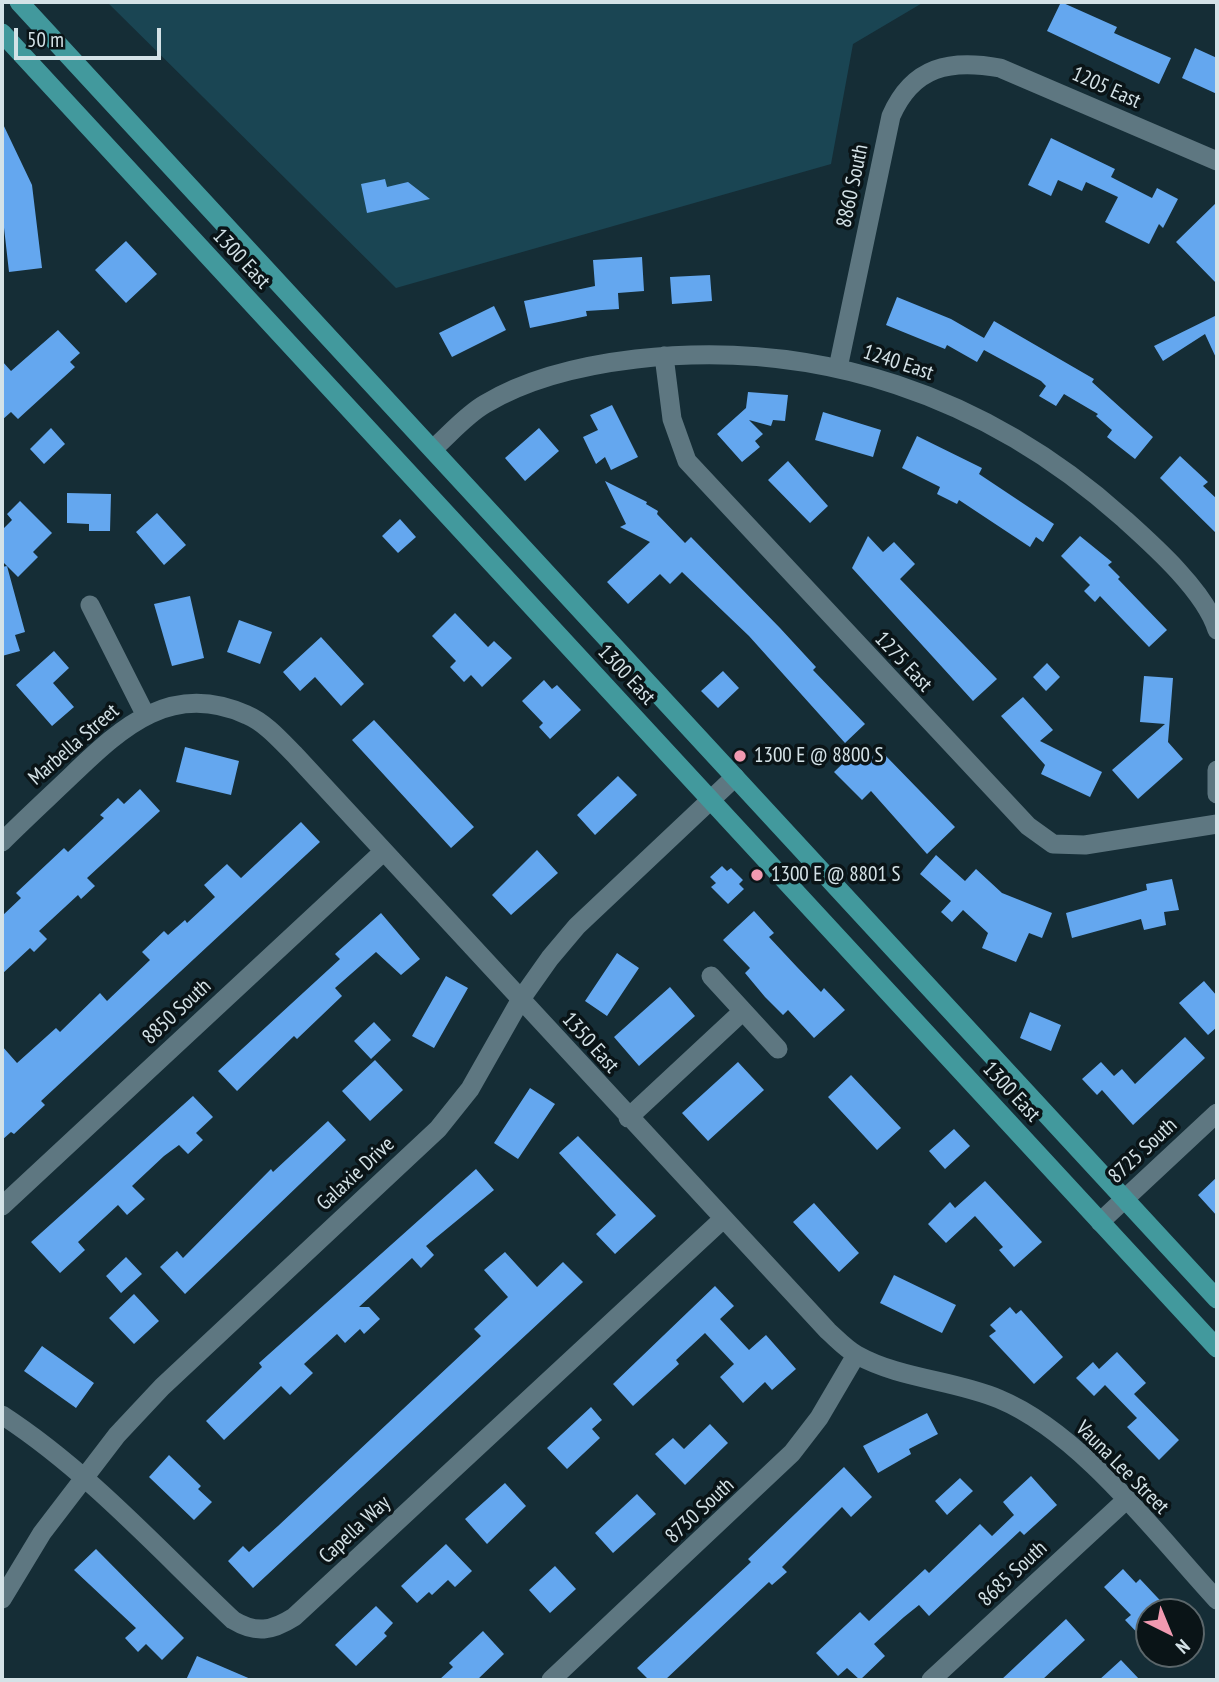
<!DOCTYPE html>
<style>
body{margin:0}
#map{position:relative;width:1219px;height:1682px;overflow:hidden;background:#152d36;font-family:"PT Sans Narrow",sans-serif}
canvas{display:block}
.frame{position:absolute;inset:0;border:4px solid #d4e2e7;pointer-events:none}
.north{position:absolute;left:1135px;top:1598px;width:70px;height:70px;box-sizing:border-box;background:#0a1417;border:2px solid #5b666a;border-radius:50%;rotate:137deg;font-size:19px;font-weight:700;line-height:28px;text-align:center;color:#d4e2e7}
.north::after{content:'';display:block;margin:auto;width:24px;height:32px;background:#f19ab1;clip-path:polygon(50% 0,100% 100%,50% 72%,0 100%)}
.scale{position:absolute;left:14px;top:28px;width:147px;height:32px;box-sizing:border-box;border:4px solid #d4e2e7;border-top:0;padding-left:9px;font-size:21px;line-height:24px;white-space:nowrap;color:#d4e2e7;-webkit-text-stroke:5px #0a1417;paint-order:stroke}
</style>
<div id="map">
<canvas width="1219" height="1682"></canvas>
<div class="frame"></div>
<div class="north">N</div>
<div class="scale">50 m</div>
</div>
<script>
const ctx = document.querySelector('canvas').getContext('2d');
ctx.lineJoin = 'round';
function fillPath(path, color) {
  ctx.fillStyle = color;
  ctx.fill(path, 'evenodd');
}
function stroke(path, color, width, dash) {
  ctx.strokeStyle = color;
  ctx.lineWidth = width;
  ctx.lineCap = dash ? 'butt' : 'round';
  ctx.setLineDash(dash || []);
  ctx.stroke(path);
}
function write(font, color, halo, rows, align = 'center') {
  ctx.font = font + ' "PT Sans Narrow",sans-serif';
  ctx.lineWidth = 7;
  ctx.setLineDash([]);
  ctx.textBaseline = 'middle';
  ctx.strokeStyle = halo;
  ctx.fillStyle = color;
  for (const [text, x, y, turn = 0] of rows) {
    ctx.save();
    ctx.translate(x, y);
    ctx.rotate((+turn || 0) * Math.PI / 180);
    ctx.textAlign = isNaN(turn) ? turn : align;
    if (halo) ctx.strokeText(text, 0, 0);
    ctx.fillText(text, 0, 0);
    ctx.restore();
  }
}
fillPath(new Path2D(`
 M107,2h817l-71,42 -22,120 -435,124z`), '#1a4553');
fillPath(new Path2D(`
 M1061,2l56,25 -3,6 57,25 -12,26 -112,-53z
 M1195,48l22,10v36l-35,-16z
 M2,122l30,63 10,83 -33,4 -7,-62z
 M1051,138l64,31 -4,8 41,21 5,-10 21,11 -15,29 -4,-4 -10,20 -44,-22 13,-25 -32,-15 -4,9 -24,-11 -7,16 -23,-11z
 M385,179l2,8 21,-5 22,17 -63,14 -6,-29z
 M1217,202v82l-41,-42z
 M126,241l31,33 -31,29 -31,-33z
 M642,257l2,34 -26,2 1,16 -33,2 1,5 -57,12 -6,-27 71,-15 -2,-26z
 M710,275l2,26 -40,3 -2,-27z
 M897,297l54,22 33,19 10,-17 100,58 -2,3 61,55 -18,22 -28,-22 5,-7 -16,-14 2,-2 -34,-20 -8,12 -17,-10 7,-10 -5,-5 -57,-31 -7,12 -30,-17 -2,4 -59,-24z
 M494,306l12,24 -54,27 -13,-24z
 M1217,315v45l-12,-26 -42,27 -9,-15z
 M58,330l22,23 -10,9 5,5 -57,52 -7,-7 -9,8v-59l9,10z
 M748,392l40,3 -3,26 -12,-1 -2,6 -22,-6 14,14 -8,7 5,6 -18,15 -25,-28 29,-26z
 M612,405l26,52 -27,13 -6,-13 -9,7 -13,-27 15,-7 -8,-15z
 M823,412l58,18 -8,27 -58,-17z
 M51,428l14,16 -21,20 -14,-15z
 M539,428l20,23 -34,30 -20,-23z
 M917,436l65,32 -3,6 75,50 -11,18 -7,-5 -6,10 -71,-47 -2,4 -20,-10 3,-7 -38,-19z
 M1180,456l28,26 -5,4 14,13v35l-57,-56z
 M788,461l40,45 -18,17 -42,-43z
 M605,481l42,21 -1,2 12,7 -1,3 28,29 6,-6 89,91 36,39 -3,3 52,54 -20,19 -96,-107 -67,-64 -12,12 -10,-10 -32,30 -21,-22 43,-40 -30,-15 6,-3z
 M67,493l44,1 -1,37h-21v-7l-22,-1z
 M20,501l32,32 -19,19 5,5 -20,20 -16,-16v-31l10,-10 -5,-6z
 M157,513l29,32 -22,20 -28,-33z
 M400,519l16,18 -18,16 -16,-17z
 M868,536l15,16 11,-10 21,22 -15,15 97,100 -24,22 -121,-133z
 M1080,536l32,26 -4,3 12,12 -2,2 49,51 -18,17 -49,-51 -5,6 -11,-11 6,-6 -29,-29z
 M7,566l18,66 -10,3 5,16 -18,5v-89z
 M190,596l14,62 -32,8 -18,-62z
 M455,613l33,34 6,-6 18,17 -30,29 -11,-12 -7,7 -14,-15 6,-6 -24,-25z
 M239,620l33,12 -12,32 -33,-12z
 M321,637l43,47 -23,22 -26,-29 -15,14 -17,-19z
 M54,651l15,17 -16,15 21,24 -22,19 -36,-41z
 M1047,663l13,14 -14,14 -13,-14z
 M723,671l16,17 -21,20 -17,-17z
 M1144,676l29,2 -5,64 15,17 -45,40 -26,-29 53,-46 -25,-2z
 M544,680l8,9 5,-4 24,25 -31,29 -11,-12 4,-4 -21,-22z
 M1023,697l30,33 -13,11 62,31 -12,25 -49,-23 4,-9 -44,-49z
 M374,720l100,107 -23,21 -99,-108z
 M862,745l15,16 7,-7 71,73 -28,27 -56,-63 -9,9 -28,-28z
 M185,747l54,14 -8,34 -55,-13z
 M618,776l19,19 -42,40 -18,-20z
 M140,789l20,22 -73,67 8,8 -14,13 -3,-4 -39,36 8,8 -13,13 -4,-4 -28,26v-58l19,-18 -5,-5 48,-45 4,4 36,-34 -4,-3 18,-17 6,6z
 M301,822l19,20 -279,259 4,4 -31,29 -3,-2 -9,8v-94l15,17 39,-35 4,4 40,-39 7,8 43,-41 -8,-8 22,-21 4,4 17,-15 2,3 28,-26 -11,-12 23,-21 14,14z
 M537,850l21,23 -47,42 -19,-20z
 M936,855l29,26 11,-12 26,24 50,20 -10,25 -13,-5 -13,29 -34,-14 6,-15 -25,-23 -11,12 -11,-10 10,-11 -31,-27z
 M722,866l5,5 4,-3 12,12 -4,4 5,5 -16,15 -17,-17 5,-4 -6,-6z
 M1172,879l7,31 -15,2 2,13 -22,5 -3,-11 -69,19 -6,-25 81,-23 -1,-6z
 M754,911l20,22 -5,4 28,30 24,25 3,-4 21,22 -31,28 -26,-28 -5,5 -18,-18 -20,-24 5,-5 -27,-28z
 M381,913l39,46 -19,16 -25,-23 -41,36 7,8 -45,43 -3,-3 -57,55 -19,-20 122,-112 -5,-5z
 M617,953l22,15 -32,48 -22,-15z
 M446,976l22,12 -34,60 -22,-12z
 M1204,981l13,15v31l-9,8 -29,-32z
 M670,987l25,29 -56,50 -25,-29z
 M1030,1012l31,13 -10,26 -31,-13z
 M374,1022l17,18 -20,19 -17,-18z
 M1185,1037l20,21 -72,67 -31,-35 -5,5 -15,-16 19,-17 13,14 8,-7 13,15z
 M375,1060l28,30 -33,31 -28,-30z
 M738,1062l26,28 -56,51 -26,-28z
 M851,1075l50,53 -24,22 -49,-53z
 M530,1088l25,16 -37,55 -24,-16z
 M193,1096l20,21 -17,16 7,7 -15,14 -9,-9 -15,11 -32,30 13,13 -18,16 -9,-10 -40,37 7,8 -25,23 -29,-31z
 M328,1121l18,19 -161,154 -25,-27 17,-16 6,7 88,-89 2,3z
 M954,1129l16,17 -25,23 -16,-18z
 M578,1136l78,80 -41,38 -19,-20 20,-19 -57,-62z
 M476,1169l18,21 -68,56 8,9 -13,13 -9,-10 -53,49h10l11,12 -16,15 -4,-5 -15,14 -8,-9 -33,30 9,9 -23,22 -9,-9 -57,54 -18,-19 56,-54 -3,-4z
 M1217,1177v39l-19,-21z
 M985,1181l57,61 -28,25 -15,-17 4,-3 -28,-31 -29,27 -18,-19 22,-22 5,6z
 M814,1203l45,50 -20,19 -46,-50z
 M505,1252l32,35 26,-25 20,20 -330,306 -25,-27 15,-15 6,6 29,-26 203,-190 -7,-7 34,-32 -24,-27z
 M126,1257l16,17 -21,19 -15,-17z
 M894,1275l62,30 -14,28 -62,-30z
 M715,1286l19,20 -14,13 29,31 17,-15 30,34 -24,21 -7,-8 -22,21 -23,-26 14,-13 -29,-31 -29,27 3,4 -46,42 -20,-22z
 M134,1294l25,27 -25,23 -25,-26z
 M1010,1307l6,7 5,-4 42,47 -29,27 -45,-48 7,-5 -6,-6z
 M42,1346l52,37 -18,25 -52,-37z
 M1117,1352l29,31 -12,11 45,46 -20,20 -32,-33 10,-9 -32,-33 -11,11 -18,-18 17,-16 6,7z
 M591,1407l11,13 -10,9 8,9 -33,31 -20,-21z
 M927,1413l11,21 -29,15 2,5 -33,19 -15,-27z
 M710,1424l18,19 -43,42 -30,-31 18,-16 11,11z
 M169,1455l32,31 -3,3 14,13 -18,18 -45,-43z
 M844,1467l28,30 -21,20 -9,-10 -60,60 5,5 -15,13 -3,-3 -104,98h-16l-12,-12 114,-106 -3,-3z
 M1031,1476l26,29 -33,30 -4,-4 -91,85 -10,-11 -15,12 -30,27 11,12 -25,24 -13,-12 -9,8 -22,-23 44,-41 9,9 56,-52 4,4 51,-49 12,12 22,-21 -11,-13z
 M960,1478l13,13 -26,24 -12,-14z
 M505,1483l21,23 -39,38 -22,-25z
 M637,1494l19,20 -43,39 -18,-20z
 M446,1544l26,27 -17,16 -7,-7 -16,15 -3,-3 -12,11 -16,-17z
 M96,1549l88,89 -22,22 -16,-16 -8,8 -13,-14 11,-10 -62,-58z
 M555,1566l21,23 -26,24 -21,-23z
 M1123,1569l13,14 4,-4 31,33h-22v33l-24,-25 6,-5 -27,-28z
 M376,1606l17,17 -9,10 3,3 -31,30 -21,-21z
 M1066,1619l19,21 -43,40h-41z
 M483,1631l21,23 -27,26h-38l14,-13 -4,-4z
 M197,1656l56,24h-67z
 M1121,1660l19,20h-41z`), '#64a7ef');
stroke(new Path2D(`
 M664,356l8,63 15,42 341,365 25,18 32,1 132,-21
 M838,368l53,-252c22,-50 59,-57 109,-48l217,93
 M433,449c17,-15 33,-34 52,-45 45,-27 100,-39 151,-45 182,-21 351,37 487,159 30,27 82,73 94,112
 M90,605l55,109
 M1217,770v24
 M2,842c23,-23 47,-45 70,-67 51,-49 100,-94 175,-60 19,8 35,27 49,41l532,575c9,8 18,18 29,24 43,24 97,25 142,44 82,34 158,136 218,201
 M711,976l67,73
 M628,1118l115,-107
 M2,1206l382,-355
 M1100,1222l117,-109
 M2,1415c86,56 157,135 231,205 23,14 39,11 61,-3l429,-398
 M2,1599l40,-66 75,-98 45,-48 276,-258 32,-40 51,-90 29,-41 27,-32 158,-149
 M551,1680l241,-227 27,-35 37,-63
 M931,1680l195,-180`), '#5e7781', 19);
stroke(new Path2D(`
 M19,2l1198,1297
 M2,33l1215,1315`), '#42999d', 19);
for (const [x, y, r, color] of [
 [740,756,7,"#f19ab1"],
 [757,875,7,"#f19ab1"]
]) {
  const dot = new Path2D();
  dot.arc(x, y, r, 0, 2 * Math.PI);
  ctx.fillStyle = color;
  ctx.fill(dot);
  stroke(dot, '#0a1417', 2.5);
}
write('21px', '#d4e2e7', '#0a1417', [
 ["1205 East",1106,88,24],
 ["8860 South",853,186,-78],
 ["1300 East",241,259,47],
 ["1240 East",898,363,18],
 ["1275 East",903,662,47],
 ["1300 East",626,675,47],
 ["Marbella Street",74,745,-41],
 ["8850 South",177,1012,-43],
 ["1350 East",590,1043,48],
 ["1300 East",1011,1092,47],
 ["8725 South",1143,1151,-43],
 ["Galaxie Drive",356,1174,-43],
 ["Vauna Lee Street",1122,1468,45],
 ["8730 South",700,1511,-43],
 ["Capella Way",355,1530,-43],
 ["8685 South",1013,1574,-43]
]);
write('21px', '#d4e2e7', '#0a1417', [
 ["1300 E @ 8800 S",754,756],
 ["1300 E @ 8801 S",771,875]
], 'left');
</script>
